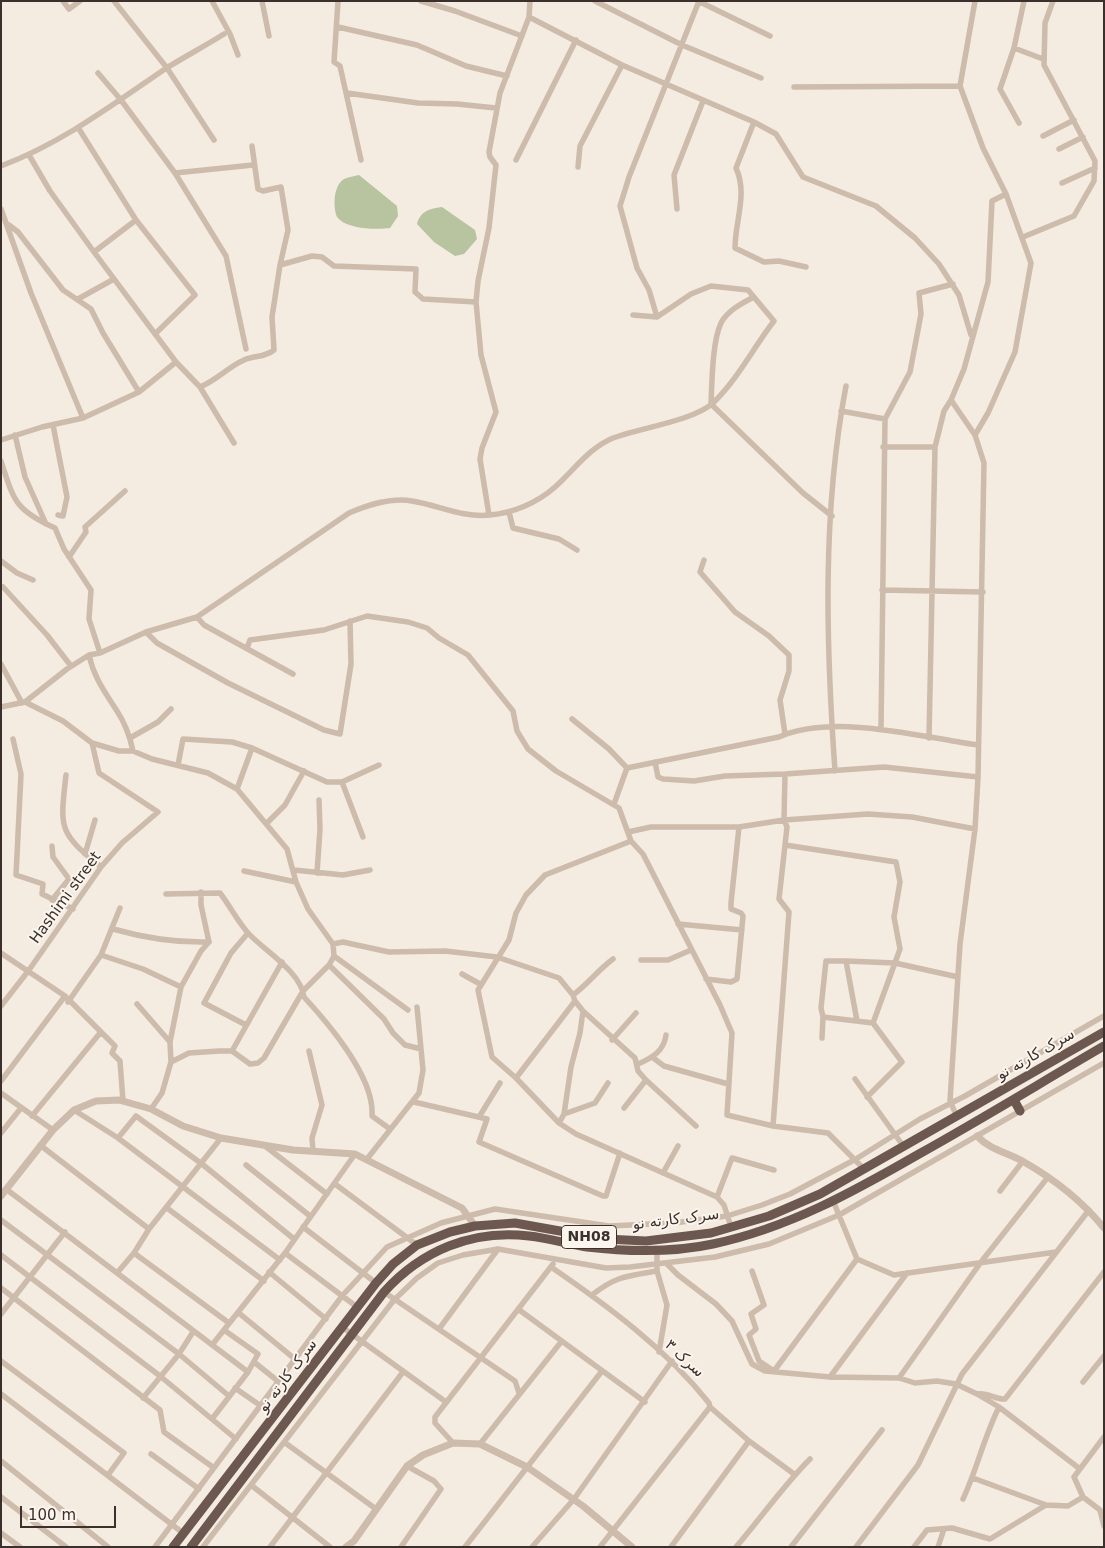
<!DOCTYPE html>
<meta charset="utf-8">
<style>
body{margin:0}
#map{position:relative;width:1105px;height:1548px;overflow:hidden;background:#f4ebe1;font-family:"DejaVu Sans",sans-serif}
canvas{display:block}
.frame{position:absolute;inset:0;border:2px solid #3b302b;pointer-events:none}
.scale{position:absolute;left:20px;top:1506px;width:96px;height:22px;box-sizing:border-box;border:2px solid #3b302b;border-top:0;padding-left:6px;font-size:15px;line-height:18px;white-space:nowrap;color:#3b302b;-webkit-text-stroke:4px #fbf5ee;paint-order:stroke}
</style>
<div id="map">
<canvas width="1105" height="1548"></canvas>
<div class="frame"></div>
<div class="scale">100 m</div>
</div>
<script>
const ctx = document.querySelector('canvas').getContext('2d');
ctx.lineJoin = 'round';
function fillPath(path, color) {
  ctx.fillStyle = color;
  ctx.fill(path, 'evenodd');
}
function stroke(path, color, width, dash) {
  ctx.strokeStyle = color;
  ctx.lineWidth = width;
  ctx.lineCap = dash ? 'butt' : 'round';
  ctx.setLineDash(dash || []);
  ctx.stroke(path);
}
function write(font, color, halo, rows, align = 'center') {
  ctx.font = font + ' "DejaVu Sans",Cairo,sans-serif';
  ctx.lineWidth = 4;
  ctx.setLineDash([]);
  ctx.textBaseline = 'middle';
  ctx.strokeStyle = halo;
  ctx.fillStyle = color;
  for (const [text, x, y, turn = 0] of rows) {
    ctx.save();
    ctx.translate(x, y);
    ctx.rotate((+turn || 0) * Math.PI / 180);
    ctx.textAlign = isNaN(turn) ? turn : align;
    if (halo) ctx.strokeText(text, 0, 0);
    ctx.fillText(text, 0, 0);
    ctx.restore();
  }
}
fillPath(new Path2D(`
 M359,175l38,31 1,10 -8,12c-14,2 -44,1 -53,-11 -4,-10 -4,-31 7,-38 4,-2 11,-3 15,-4z
 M442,207l33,23 2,9 -13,15 -9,2 -21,-14 -17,-18c4,-14 13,-15 25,-17z`), '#b8c4a0');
stroke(new Path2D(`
 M63,1l6,8 11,-8
 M114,1l53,67 47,72
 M212,1l18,33 8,21
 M262,1l7,35
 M338,1l-4,61 6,4 21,94
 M421,1l34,10 67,25
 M595,1l87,44 79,33
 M698,1l72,35
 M529,17l93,48 132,57 22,12 27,43 73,29 39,32 24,26 20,31 12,40
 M338,27l79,18 49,21 41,10
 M1014,48l29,11
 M98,73l23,27 54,73 51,83 20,93
 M794,87l166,-1
 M347,93l71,10 39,1 39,4
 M754,122l-18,46c12,26 -1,53 -1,80l29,14 15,-1 27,6
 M1019,123l-19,-34 14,-41 10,-47
 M79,129l57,91 59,75 -40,39
 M1043,136l31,-16
 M1059,149l24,-12
 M29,155l21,36 44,61 82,110 24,25 34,56
 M516,160l60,-120
 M1,166c61,-23 111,-61 164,-97 19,-12 40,-23 59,-35
 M578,167l2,-21 42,-81
 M175,173l78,-8
 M1062,183l33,-15
 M1,209l30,84 52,125
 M677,209l-3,-34 29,-74
 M9,225l9,7 45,58 28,19 12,24 36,59
 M1023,237l51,-21 20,-35 1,-20 -51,-96 1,-42 8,-22
 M94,252l42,-32
 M280,265l32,-9 10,1 12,9 82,3 -1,23 8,7 53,3
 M754,297c-12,6 -27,14 -33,26 -9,19 -9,61 -10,81l92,89 29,23
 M78,299l36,-20
 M657,317l-8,-27 -12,-22 -17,-62 9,-29 70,-176
 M200,387c17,-7 28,-20 44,-27 11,-5 20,-2 30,-10l-2,-33 8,-52 8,-35 -7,-43 -18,4 -5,-2 -6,-43
 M841,411l44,8
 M53,425l14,72 -4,19 -5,-1
 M15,435l10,42 21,47
 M975,435l13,-22 27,-61 16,-89 -25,-69 -23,-46 -23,-62 15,-85
 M1,440l41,-13 41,-9 56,-26 37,-30
 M883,447h52
 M1,461c13,40 14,49 54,67l9,21 27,41 -2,29 11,34
 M509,512l4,16 46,11 18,11
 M489,515l-9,-56 2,-11 14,-36 -15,-57 -5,-53 2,-21 11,-53 7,-63 -6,-8 -1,-5 11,-59 29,-76 1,-16
 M69,557l17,-25 -1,-5 40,-36
 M704,560l-4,12 35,40 34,24 20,19v16l-9,29 5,34
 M1,561l16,12 16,7
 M3,587l44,48 24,31
 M882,590l101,2
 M197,617l7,8 89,49
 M146,632l11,11 71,40 96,47 16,4 11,-70 -1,-43
 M247,648l3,-8 74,-10 43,-14 41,6 19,6 12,10 29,17 45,56 4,20 11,18 28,22 63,37 12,33 12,13 77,151 12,28 -5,82 46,11 55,7 36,36
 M89,655c5,23 16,37 28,56 8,12 13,26 16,40
 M1,664l21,39
 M25,702l38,19 29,22 27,8h14l19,8 56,14 29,16 50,60 9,33 12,27 25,35 1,12 -5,9 -26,26 -39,67 -6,5 -8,1 -18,-13h-13l-30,2 -18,9 -9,31 -11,16
 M1,707l24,-5 42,-33 22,-14 11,-2 46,-21 51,-15 152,-104c19,-8 42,-16 63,-12 26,4 50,17 78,14 23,-2 47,-12 65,-28 19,-17 34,-39 58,-49 26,-10 80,-17 100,-35 25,-24 40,-55 61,-82l-26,-31 -37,-4 -20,8 -34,23 -24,-2
 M572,719l37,30 18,19
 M881,729l4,-310 25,-47 11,-58 -2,-21 34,-9
 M130,738l28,-16 13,-13
 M929,738l6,-291 9,-36 7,-11
 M13,739l8,35 -5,101 27,9 -1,10 31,15
 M655,762l3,15 5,2 31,2 31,-5 60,-2 99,-7 94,10
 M178,765l5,-26 49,3 20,6 75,34h15l37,-17
 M835,771c-9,-127 -13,-259 11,-385
 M66,775c-6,54 -8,57 35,92
 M342,782l21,55
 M237,789l15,-41
 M614,804l13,-36 152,-31c55,-24 142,0 199,8
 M267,823l18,-18 19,-34
 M628,832l23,-5h88l45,-7 84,-6 44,3 63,12
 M631,841l-86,34 -19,20 -10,18 -7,27 -31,50 14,67 24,21 43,45 17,11 141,63 7,8 7,22
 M785,845l111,17 4,20 -6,35 6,32 -27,74 29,39 -35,35
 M52,846l1,11 16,22 -17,21
 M85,854l10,-34
 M294,870l49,5 27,-5
 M244,871l52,11
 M317,873l3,-44 -1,-29
 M201,892v13l8,37
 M166,894l54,-1c10,13 18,29 29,41 16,17 52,38 55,63 24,26 71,81 68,119l18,13
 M678,924l64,6
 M113,929c32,9 62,14 96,13
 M333,944l10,-2 46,10 56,-1 52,6 62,21 14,17
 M1,953l64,43 50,50 -3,7 8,8 3,40
 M101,955l42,14 38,18
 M334,956l74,54
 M641,960h27l23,-10
 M846,961l49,2 63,14
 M329,965l55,54 9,14 12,12 16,4
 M462,974l18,10
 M706,979l25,3 6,-3 6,-63 -2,-3 -10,-4v-6l8,-76
 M68,1002l33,-47 19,-47
 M137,1004l33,38
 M1,1006l28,-36 72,-103 21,-24 36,-31 -59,-39 -7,-30
 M583,1011l52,47 3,13 8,9 50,46
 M823,1017l-2,-9 5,-47h20l11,60
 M246,1025l-42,-22 27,-50 17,-20
 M822,1038l1,-21 50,6
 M612,1040l24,-27
 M232,1051l50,-89
 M309,1051l13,54 -10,33 1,13
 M652,1057l12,9 64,18
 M171,1062l-1,-20 11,-55 20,-36 8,-9
 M638,1064c14,-6 26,-13 28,-29
 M516,1078l56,-73 3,-4 -2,-6c15,-11 25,-25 40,-36
 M855,1079l49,68
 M1,1081l64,-85
 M1,1093l52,37
 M414,1102l73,17 -8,23 124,54h3l14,-43
 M624,1108l22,-28
 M74,1110l44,28 162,122
 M564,1114l31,-11 13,-20
 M32,1116l68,-83
 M479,1117l21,-34
 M957,1117l-7,-16 10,-157 15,-115 3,-52 6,-314 -9,-28 -24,-35 13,-31 24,-87 4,-81 14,-7
 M559,1123l5,-9 7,-47 9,-34 3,-22 -8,-10
 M773,1126l16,-214 -10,-13 8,-72 -3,-7 1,-46
 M1,1133l20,-25
 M118,1138l18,-22 66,48 92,75
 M40,1145l109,84
 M265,1146l62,48
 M367,1159l52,-66 4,-23 -6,-63
 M246,1165l64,51
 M663,1173l15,-27
 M335,1184l82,61
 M6,1189l242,183
 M1000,1191l23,-30
 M717,1197l15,-39 42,12
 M834,1203l23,56 37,16 162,-23
 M167,1208l97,73
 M1,1220l178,134 50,42
 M303,1227l73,56
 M657,1252v19l10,34 -8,47
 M134,1253l95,70
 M285,1253l72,54
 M1,1255l159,121 76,63
 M666,1263l12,12 38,29 16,17 20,43 13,7 65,6 69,1 16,5 22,-2 19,3 21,10 22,13 81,62
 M551,1267c57,39 115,82 158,136l1,4 39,34 45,33
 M752,1271l12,34 -13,9 5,15 -7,6 10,26 15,10 83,-112
 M269,1272l57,47
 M117,1273l17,-20 15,-24 72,-91
 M1,1288l159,122 4,22 50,36
 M384,1292l131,89 4,12
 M592,1295c24,-19 35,-19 65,-24
 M518,1309l127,93
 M239,1313l56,46
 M1,1314l64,-82
 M342,1327l104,75
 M439,1329l59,-80
 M212,1345l73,-92 70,-99
 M1,1361l123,92 -16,22
 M254,1362l25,20
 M830,1377l77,-104
 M899,1378l82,-116 67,-85
 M1083,1382l21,-26
 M235,1388l26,18
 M1,1394l182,139
 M977,1394c11,-2 18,6 28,5l99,-127
 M143,1398l36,-44 14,-22
 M212,1419l36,-47 10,-18 -34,-24
 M1104,1437l-30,40 9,20 17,13 4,16
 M284,1442l92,67
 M453,1443l-18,-20v-6l118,-153
 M480,1444l81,-102
 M151,1454l48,35
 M1,1461l107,86
 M973,1478l73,27
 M251,1485l79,62
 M1,1497l65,50
 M963,1499c14,-30 21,-62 36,-92
 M1,1533l19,14
 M155,1547l187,-251 45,-49 54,-24 54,-14 114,17 65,-3 53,-7 35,-11 28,-11 66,-35 64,-40 45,-23 139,-80
 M203,1547l191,-247 23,-22 21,-15 25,-8 35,-6 108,19 24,-1 85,-10 54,-13 70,-29 265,-152
 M270,1547l133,-175
 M401,1547l40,-58 -7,-8 -27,-15
 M465,1547l137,-176
 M532,1547l42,-48 98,-138
 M600,1547l110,-140
 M671,1547l78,-106
 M736,1547c25,-29 47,-61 74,-88
 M791,1547l91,-117
 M856,1547l62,-82 44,-91 127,-164
 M914,1547l13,-17 25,-2 38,11 56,-34 22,1 15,-9
 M938,1547l6,-18`), '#cdbbac', 5.5);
stroke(new Path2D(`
 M977,1136c13,14 32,17 47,26 30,17 58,39 80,66
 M1,1196l52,-66 21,-20 22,-9 23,-1 32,9 32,17 38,12 72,12 62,4 107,54 13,18
 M346,1547l8,-6 53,-75 16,-11 30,-12 27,1 47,23 56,39 49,41`), '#cdbbac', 7);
stroke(new Path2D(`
 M1014,1100l6,11
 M173,1547l203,-264 17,-19 24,-19 33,-13 25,-6 40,-3 90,16 41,2 65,-8 58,-17 51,-22 284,-162
 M191,1547l193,-255c37,-41 88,-63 145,-56 19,2 39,8 58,11 43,5 84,6 126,-3 75,-16 140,-52 206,-90 63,-35 123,-72 185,-108`), '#6c584f', 9);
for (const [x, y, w] of [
 [589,1237,55]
]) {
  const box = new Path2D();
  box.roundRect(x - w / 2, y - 11.5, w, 23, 4);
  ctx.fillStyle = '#fbf5ee';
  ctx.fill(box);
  stroke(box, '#3b302b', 1);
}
write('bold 14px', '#3b302b', null, [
 ["NH08",589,1237]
]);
write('15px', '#3b302b', '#fbf5ee', [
 ["Hashimi street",66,898,-54],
 ["سرک کارته نو",1036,1055,-30],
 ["سرک کارته نو",676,1220,-7],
 ["سرک ۳",684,1359,43],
 ["سرک کارته نو",288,1376,-53]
]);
</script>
